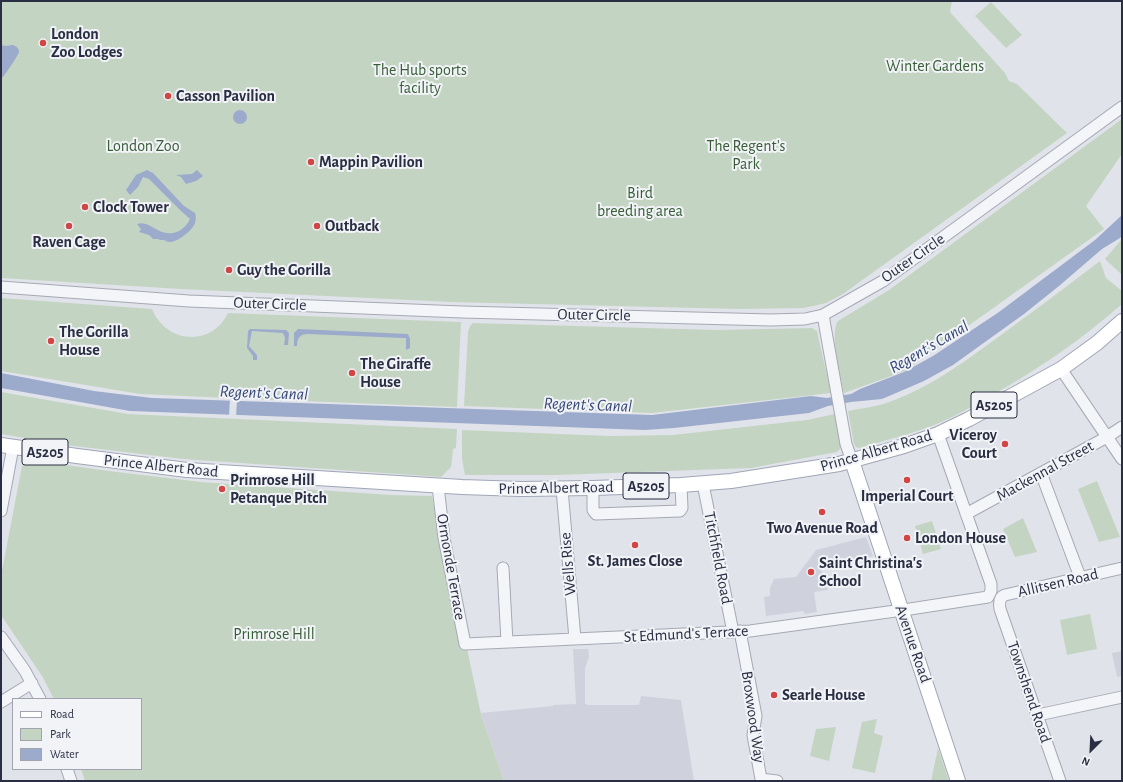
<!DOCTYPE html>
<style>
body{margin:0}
#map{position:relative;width:1123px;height:782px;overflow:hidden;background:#e1e3ea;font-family:"Alegreya Sans",sans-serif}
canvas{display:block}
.frame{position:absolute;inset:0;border:2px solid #292e42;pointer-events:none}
.legend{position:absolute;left:12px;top:698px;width:130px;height:72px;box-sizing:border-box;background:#f1f3f7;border:1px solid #a1a4af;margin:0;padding:5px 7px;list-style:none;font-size:12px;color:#292e42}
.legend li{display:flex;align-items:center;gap:8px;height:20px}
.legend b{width:20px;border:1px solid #a1a4af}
.north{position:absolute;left:1071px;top:730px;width:40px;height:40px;-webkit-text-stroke:3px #f1f3f7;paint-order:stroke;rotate:204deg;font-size:11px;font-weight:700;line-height:16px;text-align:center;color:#292e42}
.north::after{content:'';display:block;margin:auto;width:14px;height:18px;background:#292e42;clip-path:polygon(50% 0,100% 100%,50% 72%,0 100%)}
</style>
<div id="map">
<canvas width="1123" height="782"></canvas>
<div class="frame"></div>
<ul class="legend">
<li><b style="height:5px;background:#fff"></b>Road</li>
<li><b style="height:11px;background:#c4d4c2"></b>Park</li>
<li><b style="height:11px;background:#9cabcb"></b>Water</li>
</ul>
<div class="north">N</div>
</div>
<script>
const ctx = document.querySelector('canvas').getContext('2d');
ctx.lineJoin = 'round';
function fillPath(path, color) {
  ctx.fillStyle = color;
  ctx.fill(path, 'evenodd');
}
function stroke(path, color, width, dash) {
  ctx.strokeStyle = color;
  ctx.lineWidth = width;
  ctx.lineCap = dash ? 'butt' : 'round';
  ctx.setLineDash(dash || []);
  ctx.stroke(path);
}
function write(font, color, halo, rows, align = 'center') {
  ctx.font = font + ' "Alegreya Sans",sans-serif';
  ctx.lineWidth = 4;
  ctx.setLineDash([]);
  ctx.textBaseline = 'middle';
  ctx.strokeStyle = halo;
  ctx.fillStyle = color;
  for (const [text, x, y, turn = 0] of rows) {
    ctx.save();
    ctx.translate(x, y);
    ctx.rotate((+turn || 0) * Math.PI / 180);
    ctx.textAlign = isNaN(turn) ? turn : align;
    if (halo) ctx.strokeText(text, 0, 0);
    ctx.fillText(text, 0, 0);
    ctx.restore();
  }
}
fillPath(new Path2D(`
 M866,537l7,19 -38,11 -2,-8 -14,5 9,26 -14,2 3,20 -13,2v-3l-38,5 -2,-19 6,-1v-8l4,-9 22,-2 20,-27z
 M573,649h15l1,8 -4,11v35l2,2h52l2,-9 40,4 13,81h-190l-23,-68 72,-7v-1l23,-1z
 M1122,651v25l-5,1 -5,-24z`), '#cfd2dc');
fillPath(new Path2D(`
 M1,1h951l-2,11 55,61 4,8 8,3 50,49 -224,161 -17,9 -22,5 -65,1 -288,-7 -270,-13 -180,-11z
 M991,2l31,33 -16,13 -31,-32z
 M1122,119v35l-36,52 18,23 -199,142 -61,22c-3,-16 -15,-60 -6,-72l51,-31z
 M1122,239v36l-17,-16z
 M1100,261l6,17 16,13v13c-41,36 -85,66 -133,93 -18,10 -37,21 -57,29 -24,9 -49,15 -73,22l-3,-1 -2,-3 -6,-33c13,-3 29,-4 41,-9 40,-14 75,-40 108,-64 34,-25 69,-51 103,-77z
 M1,298l151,11c14,34 59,39 76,4l233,9 -4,85 -207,-8 -110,-5 -139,-23z
 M473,323l244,7 95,-2 5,3 1,5 13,57 -179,20 -188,-7 4,-74 2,-6z
 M1,392l127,22 329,15 -1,19 -3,1 -2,18 -10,10 -258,-18 -117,-14 -65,-11z
 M835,414l5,30v5l-3,3 -86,16 -194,7h-92l-3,-16v-29l147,6 64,-1 134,-15z
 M28,460l89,12 84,10 190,13 41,1 29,153h6l14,65 23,67h-419l-4,-12h60v-70h-87l-12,-23 -41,-61v-39l21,-110z
 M1097,481l23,56 -21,5 -21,-53z
 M1023,518l14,34 -22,5 -12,-28z
 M932,521l9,28 -18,5 -8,-28z
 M1090,614l7,35 -30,6 -7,-35z
 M877,719l-3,14 9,3 -8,37 -23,-5 10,-46z
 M836,727l-7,34 -19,-5 6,-27z
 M938,748l11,33h-18z`), '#c4d4c2');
fillPath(new Path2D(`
 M1,45l5,1 7,-1c3,1 6,3 6,7 0,2 -15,25 -18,27z
 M233 117a7 7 0 1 1 14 0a7 7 0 1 1-14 0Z
 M147,170l6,3 31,33 11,7c1,3 1,7 0,10 -2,7 -18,20 -26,19 -2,0 -4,-2 -6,-2h-3l-2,-1h-5l-4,-4 -10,-3 2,-3 -4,-5c14,-5 22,16 42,7 5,-3 9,-7 11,-12l-9,-8 -32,-32 -6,-2 -5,10 -8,8 -4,-5 10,-15z
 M197,170l6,6 -7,5 -10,3 -5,-7 -5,-2 16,-1z
 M1122,215v21l-2,2 -18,11 -43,37 -35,28 -71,51 -29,16 -42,18 -31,3 -23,4 -19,7 -135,15 -29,2 -515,-19 -129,-23v-15l93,18 58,7 500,17 159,-19 16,2 24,-4 9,-5 44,-17 29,-16 66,-44 96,-72z
 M250,329l36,1 3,3 -1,12h-4l1,-7 -2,-5 -31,-2 -3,15 8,9v5h-4v-4l-6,-8 1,-17z
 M298,329l110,5 2,5v9l-4,2v-12h-3l-95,-4c-8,0 -11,4 -11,12h-3v-13z`), '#9cabcb');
fillPath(new Path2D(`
 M230,398l7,1 -1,18h-7z`), '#e1e3ea');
const minor = new Path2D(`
 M1,287l188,14 273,11 309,8 34,-1 18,-4 60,-34 239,-174
 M823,315l23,129 6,17
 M1061,369l61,90
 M1041,473l39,104
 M703,484l30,148
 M438,486l6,52 21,106 285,-13 160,-22 78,-12 3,-6v-7l-53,-150
 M593,488v22l3,4 84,-3 2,-3 -1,-23
 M562,489l13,150
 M1,511l12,-64
 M966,514l141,-77 15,-10
 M503,568l4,74
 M740,631l16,85 -3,19 8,44 16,2
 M1,637l24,34 15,28
 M1,702l31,-19
 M1038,715l84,-18
 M67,769l4,12
 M1060,781l-60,-172c-1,-6 -1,-12 5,-14l117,-27`);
const major = new Path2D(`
 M1,445l76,11 110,14 275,17 59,2 72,-1 88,-3 50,-4 108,-17 65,-18 34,-12 31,-15 92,-50 36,-26 25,-22
 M852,461l106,320`);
stroke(minor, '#a6a9b4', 13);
stroke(major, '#a0a6b6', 16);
stroke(minor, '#f4f5f8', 11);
stroke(major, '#fff', 14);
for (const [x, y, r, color] of [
 [43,43,4,"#d14644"],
 [168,96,4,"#d14644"],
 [311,162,4,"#d14644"],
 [85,207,4,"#d14644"],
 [69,226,4,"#d14644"],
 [317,226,4,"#d14644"],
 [229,270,4,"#d14644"],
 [51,341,4,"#d14644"],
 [352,373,4,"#d14644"],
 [1005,444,4,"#d14644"],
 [907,480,4,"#d14644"],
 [222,489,4,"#d14644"],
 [822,512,4,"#d14644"],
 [907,538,4,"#d14644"],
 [635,545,4,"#d14644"],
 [811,572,4,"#d14644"],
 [774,695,4,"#d14644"]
]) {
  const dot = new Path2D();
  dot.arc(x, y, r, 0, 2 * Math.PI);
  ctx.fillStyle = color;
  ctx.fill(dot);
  stroke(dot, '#f1f3f7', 1.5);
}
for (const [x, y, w] of [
 [994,405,46],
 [45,452,46],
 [646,486,46]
]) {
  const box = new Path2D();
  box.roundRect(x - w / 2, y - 13, w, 26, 3);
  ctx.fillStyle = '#f1f3f7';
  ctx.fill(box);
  stroke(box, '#292e42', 1);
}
write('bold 15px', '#292e42', null, [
 ["A5205",994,405],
 ["A5205",45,452],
 ["A5205",646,486]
]);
write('bold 16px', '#292e42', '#f1f3f7', [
 ["London",51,34],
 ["Zoo Lodges",51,52],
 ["Casson Pavilion",176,96],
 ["Mappin Pavilion",319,162],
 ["Clock Tower",93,207],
 ["Outback",325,226],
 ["Raven Cage",69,242,"center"],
 ["Guy the Gorilla",237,270],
 ["The Gorilla",59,332],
 ["House",59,350],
 ["The Giraffe",360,364],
 ["House",360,382],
 ["Viceroy",997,435,"right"],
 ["Court",997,453,"right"],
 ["Primrose Hill",230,480],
 ["Petanque Pitch",230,498],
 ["Imperial Court",907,496,"center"],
 ["Two Avenue Road",822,528,"center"],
 ["London House",915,538],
 ["St. James Close",635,561,"center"],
 ["Saint Christina's",819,563],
 ["School",819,581],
 ["Searle House",782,695]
], 'left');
write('16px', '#375e36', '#f1f3f7', [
 ["Winter Gardens",935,66],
 ["The Hub sports",420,70],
 ["facility",420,88],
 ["London Zoo",143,146],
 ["The Regent's",746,146],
 ["Park",746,164],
 ["Bird",640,193],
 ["breeding area",640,211],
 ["Primrose Hill",274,634]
]);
write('16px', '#292e42', '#f1f3f7', [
 ["Outer Circle",913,258,-35],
 ["Outer Circle",270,304,2],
 ["Outer Circle",594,315,1],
 ["Prince Albert Road",876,451,-16],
 ["Prince Albert Road",161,466,6],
 ["Mackennal Street",1045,471,-29],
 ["Prince Albert Road",556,488,-1],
 ["Titchfield Road",718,558,79],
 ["Wells Rise",568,564,-95],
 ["Ormonde Terrace",451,567,80],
 ["Allitsen Road",1058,583,-13],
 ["St Edmund's Terrace",686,634,-3],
 ["Avenue Road",913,644,71],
 ["Townshend Road",1029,692,71],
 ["Broxwood Way",753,717,82]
]);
write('italic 17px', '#324677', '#f1f3f7', [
 ["Regent's Canal",929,347,-30],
 ["Regent's Canal",264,393,2],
 ["Regent's Canal",588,405,2]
]);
</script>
